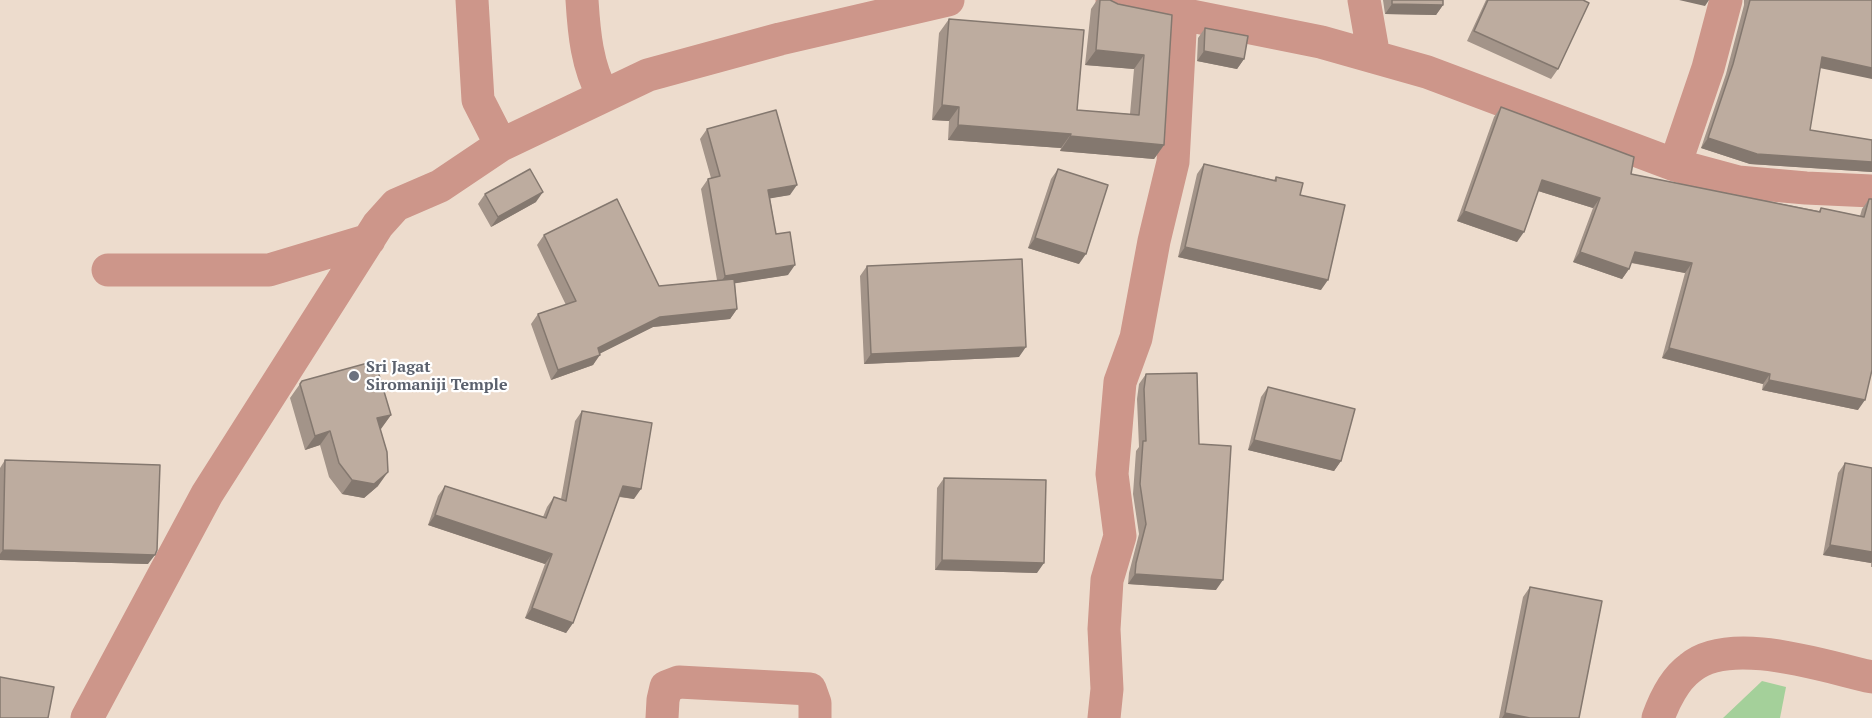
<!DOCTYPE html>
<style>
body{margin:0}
canvas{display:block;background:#eddccd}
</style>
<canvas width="1872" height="718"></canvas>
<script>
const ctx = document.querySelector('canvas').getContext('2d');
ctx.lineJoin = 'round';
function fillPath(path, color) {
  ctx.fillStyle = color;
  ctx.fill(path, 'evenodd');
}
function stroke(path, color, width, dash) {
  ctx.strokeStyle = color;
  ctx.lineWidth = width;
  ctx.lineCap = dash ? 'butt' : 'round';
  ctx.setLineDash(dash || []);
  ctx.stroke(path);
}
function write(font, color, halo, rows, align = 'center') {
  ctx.font = font + ' "PT Serif",serif';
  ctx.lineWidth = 4.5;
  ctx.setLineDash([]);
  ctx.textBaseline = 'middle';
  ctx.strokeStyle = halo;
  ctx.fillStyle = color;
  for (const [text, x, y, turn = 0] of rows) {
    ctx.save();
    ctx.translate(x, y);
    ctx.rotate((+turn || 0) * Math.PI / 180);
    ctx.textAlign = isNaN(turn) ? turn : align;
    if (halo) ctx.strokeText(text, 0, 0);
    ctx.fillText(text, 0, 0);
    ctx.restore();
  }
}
fillPath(new Path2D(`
 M1762,681l24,6 -6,31h-57z`), '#a4d09a');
stroke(new Path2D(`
 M472,0l6,100 23,45
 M582,0c2,33 5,66 21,95
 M1112,0l209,42 106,30 248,93 63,17 68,6 66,3
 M1364,0l10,57
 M1675,165l33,-97 18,-68
 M108,270h161l100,-30
 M87,718l120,-224 171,-269 18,-20 44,-19 61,-41 147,-70 132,-36 168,-39
 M662,718l1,-18 3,-13 13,-5 131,7 5,14v15
 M1104,718l3,-29 -3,-60 3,-49 13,-44 -8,-62 8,-92 16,-44 18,-97 19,-79 8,-148
 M1658,718c6,-17 17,-39 32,-50 40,-34 136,-1 182,9`), '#cd968a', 33);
fillPath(new Path2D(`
 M1097,0h13l8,4 54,11 -8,130 -10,14 -94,-8 1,-3 -113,-8 1,-19 -17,-1 7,-87 10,-14 128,91 53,4 4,-45 -49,-4 6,-56z
 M1383,0h60v5l-7,10 -51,-1z
 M1486,0h97l-25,69 -7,10 -84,-38z
 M1744,0h128l-52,68 -10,62 62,10v32l-122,-8 -49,-16 25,-74 18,-69z
 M1205,28l39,31 -7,10 -40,-8 1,-23z
 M1501,107l130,67 188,37 2,-3 39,8 2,-7 7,-10 -11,211 -96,-20 1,-6 -101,-26 23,-85 -54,-10 -2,6 -7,10 -49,-17 20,-54 -55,-17 -21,51 -60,-21 37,-104z
 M707,129l83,66 -20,3 6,36 12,41 -53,8 2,26 -7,10 -77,8 -54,27 -6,11 -42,15 -20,-56 7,-10 28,-9 -29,-60 7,-10 115,51 58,-6 -16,-91 7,-10 3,-1 -11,-39z
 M1204,164l70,16 2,-3 24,18 21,95 -143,-33 19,-83z
 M1058,169l21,95 -51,-16 23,-69z
 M485,194l51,8 -45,25 -13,-23z
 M867,266l152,91 -155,7 -4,-88z
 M1146,374l53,70 17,146 -88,-6 1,-11 10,-39 -6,-40 3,-43 3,-4 -2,-48 2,-15z
 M302,381l89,34 -11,14 -2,57 -14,12 -22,-4 -13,-17 -9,-32 -15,5 -15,-52z
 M1268,387l73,74 -7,10 -86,-21 13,-53z
 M582,411l52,88 -15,-2 -46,126 -7,10 -41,-15 20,-54 -117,-39 10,-29 7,-10 98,31 4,-10 7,-10 7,2 14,-78z
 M5,460l143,104 -148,-4v-92z
 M1845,463l27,5v99h-1v-4l-48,-8 15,-82z
 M944,478l93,95 -102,-3 2,-82z
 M1530,587l49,131h-80l24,-121z`), '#a39489');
fillPath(new Path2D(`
 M1679,0h30l-4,6z
 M1392,4l51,1 -7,10 -51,-1z
 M1096,50l48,5 -10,14 -49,-4z
 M1204,51l40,8 -7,10 -40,-8z
 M1822,57l50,11v11l-57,-12z
 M942,105l17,2 -10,14 -17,-1z
 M958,125l113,9 -10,14 -113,-8z
 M1070,136l94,9 -10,14 -94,-8z
 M1708,138l164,24v10l-122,-8 -49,-16z
 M1542,180l58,18 -7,10 -58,-18z
 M797,185l-7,10 -29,5 7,-10z
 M543,192l-7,10 -45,25 7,-10z
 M1464,211l60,21 -7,10 -60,-21z
 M1035,238l51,16 -7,10 -51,-16z
 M1185,247l143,33 -7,10 -143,-33z
 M1580,252l49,17 -7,10 -49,-17z
 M1635,252l57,11 -7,10 -57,-11z
 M795,265l-7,10 -70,11 7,-10z
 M737,309l-7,10 -77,8 -62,31 7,-10 62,-31z
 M1026,347l-7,10 -155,7 7,-10z
 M1669,348l101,26 -7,10 -101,-26z
 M600,355l-7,10 -42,15 7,-10z
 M1769,380l96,20 -7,10 -96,-20z
 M391,415l-10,14 -14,3 10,-14z
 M330,431l-10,14 -15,5 10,-14z
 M1254,440l87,21 -7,10 -86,-21z
 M388,472l-10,14 -14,12 -22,-4 10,-14z
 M623,486l18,3 -7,10 -18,-3z
 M435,515l117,39 -7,10 -117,-39z
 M1830,545l42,7v10l-1,1 -48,-8z
 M3,550l152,5 -7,9 -148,-4v-6z
 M942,560l102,3 -7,10 -102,-3z
 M1135,574l88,6 -7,10 -88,-6z
 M532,608l41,15 -7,10 -41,-15z
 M1505,713l25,5h-28z`), '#84786f');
const building = new Path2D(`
 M1100,0h10l8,4 54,11 -8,130 -94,-9 1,-2 -113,-9 1,-18 -17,-2 7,-86 135,11 -7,80 62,5 5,-60 -48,-5z
 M1392,0h51v5l-51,-1z
 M1488,0h95l6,3 -31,66 -84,-38z
 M1750,0h122v68l-50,-11 -12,73 62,10v22l-115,-8 -49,-16 25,-74z
 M1205,28l43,8 -4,23 -40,-8z
 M1501,107l133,50 -3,17 189,38 1,-4 43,9 5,-18h3v171l-7,30 -96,-20 1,-6 -101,-26 23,-85 -57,-11 -6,17 -49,-17 20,-54 -58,-18 -18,52 -60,-21z
 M776,110l21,75 -29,5 8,44 14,-2 5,33 -70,11 -17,-97 12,-3 -13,-47z
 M1204,164l72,17v-4l27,6 -3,12 45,10 -17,75 -143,-33z
 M530,169l13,23 -45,25 -13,-23z
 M1058,169l50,16 -22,69 -51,-16z
 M617,199l42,87 75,-7 3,30 -77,8 -62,31 2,7 -42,15 -20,-56 38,-13 -32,-66z
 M1022,259l4,88 -155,7 -4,-88z
 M375,361l16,54 -14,3 10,34 1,20 -14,12 -22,-4 -13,-17 -9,-32 -15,5 -15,-52 2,-3z
 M1197,373l2,71 32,2 -8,134 -88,-6 1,-11 10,-39 -6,-40 3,-43h3l-2,-52 2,-15z
 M1268,387l87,22 -14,52 -87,-21z
 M582,411l70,12 -11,66 -18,-3 -50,137 -41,-15 20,-54 -117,-39 10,-29 101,32 8,-21 12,4z
 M5,460l155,5 -3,85 -2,5 -152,-5z
 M1845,463l27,5v84l-42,-7z
 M944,478l102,2 -2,83 -102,-3z
 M1530,587l72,14 -23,117h-49l-25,-5z
 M0,677l54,10 -6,31h-48z`);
fillPath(building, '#bdac9f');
stroke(building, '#84786f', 1.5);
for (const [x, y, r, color] of [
 [354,376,6,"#6b7280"]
]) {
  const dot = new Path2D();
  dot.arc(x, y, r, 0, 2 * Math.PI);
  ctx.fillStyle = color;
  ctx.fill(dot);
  stroke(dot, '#fff', 2);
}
write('bold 16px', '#5b616d', '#fff', [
 ["Sri Jagat",366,367],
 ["Siromaniji Temple",366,385]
], 'left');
</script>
